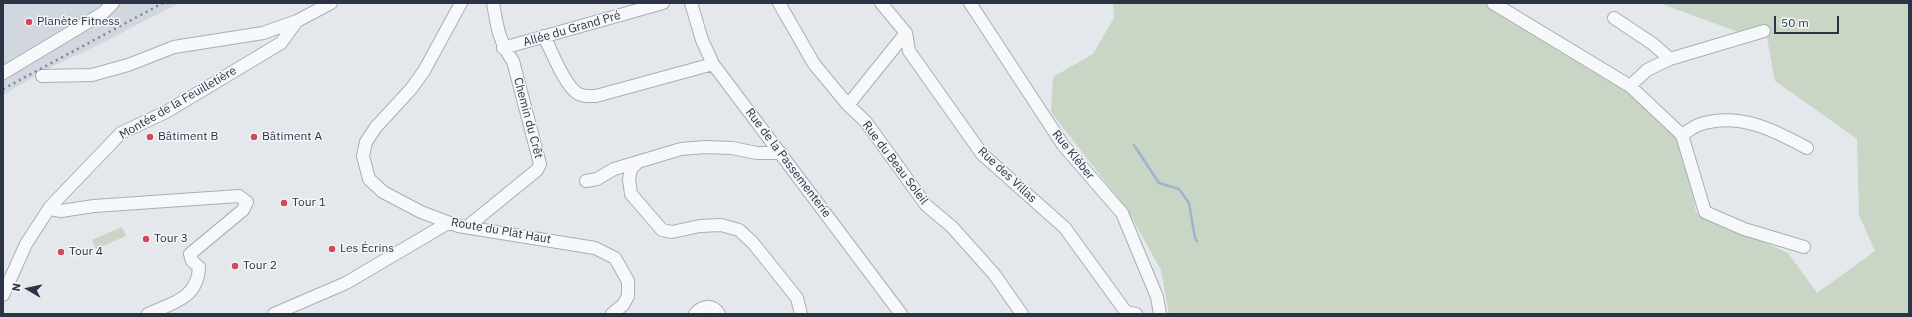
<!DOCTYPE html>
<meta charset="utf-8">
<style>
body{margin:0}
#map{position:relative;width:1912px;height:317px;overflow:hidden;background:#e4e7ec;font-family:"IBM Plex Sans",sans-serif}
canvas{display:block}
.frame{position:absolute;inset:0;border:4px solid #2b3445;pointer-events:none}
.north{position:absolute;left:8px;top:269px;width:40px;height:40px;-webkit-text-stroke:3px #f4f6f9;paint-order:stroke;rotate:279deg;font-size:11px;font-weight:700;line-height:16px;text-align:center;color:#2b3445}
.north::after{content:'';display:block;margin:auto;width:14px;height:18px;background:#2b3445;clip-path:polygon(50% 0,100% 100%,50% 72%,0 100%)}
.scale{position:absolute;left:1774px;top:16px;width:65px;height:18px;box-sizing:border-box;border:2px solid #2b3445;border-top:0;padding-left:5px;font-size:12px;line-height:14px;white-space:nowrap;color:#2b3445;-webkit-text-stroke:3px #f4f6f9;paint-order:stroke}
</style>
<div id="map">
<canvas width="1912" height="317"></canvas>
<div class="frame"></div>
<div class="north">N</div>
<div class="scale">50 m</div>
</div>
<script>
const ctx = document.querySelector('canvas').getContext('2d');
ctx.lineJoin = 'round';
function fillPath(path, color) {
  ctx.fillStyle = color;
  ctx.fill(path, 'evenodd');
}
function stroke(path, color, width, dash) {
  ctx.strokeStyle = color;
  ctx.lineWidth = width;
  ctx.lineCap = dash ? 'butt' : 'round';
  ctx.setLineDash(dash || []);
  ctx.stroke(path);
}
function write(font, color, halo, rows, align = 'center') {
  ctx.font = font + ' "IBM Plex Sans",sans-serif';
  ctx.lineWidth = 3;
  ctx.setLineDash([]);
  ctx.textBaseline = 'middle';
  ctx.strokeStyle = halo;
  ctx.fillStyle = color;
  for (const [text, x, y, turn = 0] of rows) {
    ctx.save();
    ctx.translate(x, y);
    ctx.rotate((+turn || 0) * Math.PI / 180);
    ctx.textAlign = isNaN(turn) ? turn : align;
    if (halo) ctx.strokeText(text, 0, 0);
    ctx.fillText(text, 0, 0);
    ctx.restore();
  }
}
fillPath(new Path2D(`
 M3,3h176l-79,41 -55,26 -42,25z`), '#d2d6de');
fillPath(new Path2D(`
 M1113,3h375l136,83 49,49 10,12 13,65 92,41 29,40 58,-42 -16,-36 -2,-76 -82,-58 -10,-53 -21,6 -85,-31h250v311h-740l-8,-44 -33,-59 -77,-99 2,-35 40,-23 21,-36z
 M122,227l4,9 -30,13 -4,-9z`), '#c9d6c5');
stroke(new Path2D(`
 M1134,145l25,38 20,6 10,14 6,35 2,3`), '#9fb4cc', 2.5);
const minor = new Path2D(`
 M461,3l-37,68 -13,18 -35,38 -10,15 -3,14 6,23 14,13 38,20 37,14 137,22 20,10 13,23v15l-5,9 -11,9
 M691,3l11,37 11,24 188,250
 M779,3l35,61 34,41 18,17 60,83 26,22 42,47 28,40
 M881,3l25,30 3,18 73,103 83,74 61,84 10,2
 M970,3l93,142 59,68 35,84 3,17
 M1493,3l137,83 52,49 23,77 39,17 60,18
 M1614,18l39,26 17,15
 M544,36c8,16 20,48 33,57 6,4 12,3 19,3l117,-32
 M503,48l160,-45
 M3,73l100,-60 10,-10
 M42,76l50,-1 36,-10 46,-18 89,-14 34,-12 34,-18
 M1630,86l17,-16 23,-11 94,-28
 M848,105l58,-72
 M1682,135c6,-4 12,-9 19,-11 38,-12 73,6 106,24
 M637,163l-6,6 -2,10 2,15 31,36 10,2 28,-6 21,-1 18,5 14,13 44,55 4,16
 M586,181l11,-2 17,-10 67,-20 25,-2 26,1 25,5h24
 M50,207l5,3 6,1 33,-5 145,-10 8,6 -4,8 -53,44 2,7 7,6c-1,31 -26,36 -51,47
 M467,227l70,-57 3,-6 -27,-103c-14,-19 -16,-35 -20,-58
 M3,295l23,-51 24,-37 71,-74 45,-21 115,-69 16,-22
 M274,314l72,-31 102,-60
 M695,314c7,-9 18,-10 24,0`);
stroke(minor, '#a9aeb7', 14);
stroke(minor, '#f7f8fa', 12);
stroke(new Path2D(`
 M3,89l160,-86`), '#7d8696', 2.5, [2, 4]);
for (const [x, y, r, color] of [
 [29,22,4,"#d1495b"],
 [150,137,4,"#d1495b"],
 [254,137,4,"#d1495b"],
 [284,203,4,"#d1495b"],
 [146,239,4,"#d1495b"],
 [332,249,4,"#d1495b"],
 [61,252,4,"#d1495b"],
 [235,266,4,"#d1495b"]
]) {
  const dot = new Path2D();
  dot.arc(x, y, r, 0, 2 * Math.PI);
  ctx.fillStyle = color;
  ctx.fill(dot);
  stroke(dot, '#f4f6f9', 1.5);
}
write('12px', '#2b3445', '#f4f6f9', [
 ["Planète Fitness",37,22],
 ["Bâtiment B",158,137],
 ["Bâtiment A",262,137],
 ["Tour 1",292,203],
 ["Tour 3",154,239],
 ["Les Écrins",340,249],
 ["Tour 4",69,252],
 ["Tour 2",243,266]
], 'left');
write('12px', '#2b3445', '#f4f6f9', [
 ["Allée du Grand Pré",572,29,-16],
 ["Montée de la Feuilletière",178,103,-30],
 ["Chemin du Crêt",528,118,75],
 ["Rue Kléber",1073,155,51],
 ["Rue de la Passementerie",788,163,53],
 ["Rue du Beau Soleil",895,163,53],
 ["Rue des Villas",1007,175,43],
 ["Route du Plat Haut",501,231,10]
]);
</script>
